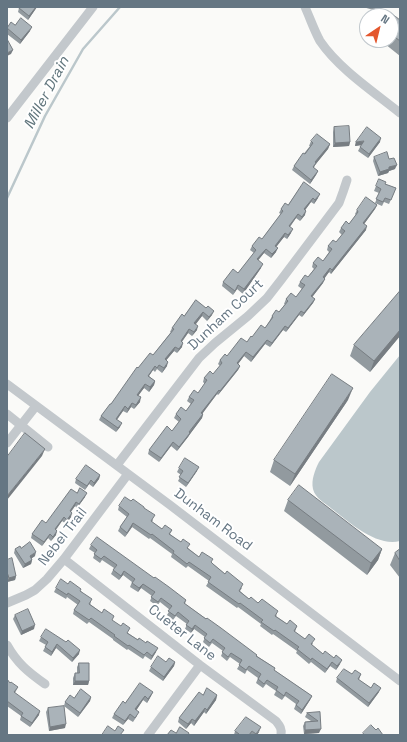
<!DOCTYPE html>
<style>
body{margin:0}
#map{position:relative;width:407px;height:742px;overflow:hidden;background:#fafaf8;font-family:"Space Grotesk",sans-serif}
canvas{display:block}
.frame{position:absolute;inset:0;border:8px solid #657683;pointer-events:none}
.north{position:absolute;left:359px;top:8px;width:40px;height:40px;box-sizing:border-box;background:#fff;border:1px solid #c1c8cd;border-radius:50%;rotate:35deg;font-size:11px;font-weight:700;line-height:16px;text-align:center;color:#657683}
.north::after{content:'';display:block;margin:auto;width:14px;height:18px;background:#e4572e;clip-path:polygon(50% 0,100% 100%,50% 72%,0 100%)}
</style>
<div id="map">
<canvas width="407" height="742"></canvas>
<div class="frame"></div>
<div class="north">N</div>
</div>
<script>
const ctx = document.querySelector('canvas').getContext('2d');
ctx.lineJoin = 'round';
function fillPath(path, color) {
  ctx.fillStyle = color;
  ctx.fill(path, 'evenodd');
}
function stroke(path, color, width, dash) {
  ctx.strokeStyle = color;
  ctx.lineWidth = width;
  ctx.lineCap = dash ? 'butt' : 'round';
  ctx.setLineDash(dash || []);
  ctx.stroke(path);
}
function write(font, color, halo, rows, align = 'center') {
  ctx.font = font + ' "Space Grotesk",sans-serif';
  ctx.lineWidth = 4;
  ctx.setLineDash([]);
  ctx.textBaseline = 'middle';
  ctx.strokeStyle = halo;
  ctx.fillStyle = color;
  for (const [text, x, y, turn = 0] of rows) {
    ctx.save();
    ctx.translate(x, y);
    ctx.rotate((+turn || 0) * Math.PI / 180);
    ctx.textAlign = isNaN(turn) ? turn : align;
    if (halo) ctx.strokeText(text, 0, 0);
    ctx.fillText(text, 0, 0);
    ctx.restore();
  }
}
fillPath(new Path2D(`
 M400,355v186c-24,6 -51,-19 -68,-32 -7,-6 -17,-11 -19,-20 -2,-9 2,-19 6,-27l51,-70z`), '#bbc7cb');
stroke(new Path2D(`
 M7,198l38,-82 38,-67 37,-42`), '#bbc7cb', 2.5);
stroke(new Path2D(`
 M305,7c5,11 9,23 15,34 19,28 54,51 80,72
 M7,118l86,-111
 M7,384l163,121 230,176
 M7,414l41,33
 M7,443l29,-37
 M117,465l82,-107 16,-15 33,-27 19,-18 14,-18 58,-77 4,-11 4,-12
 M64,559l136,106 76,56c4,5 6,8 5,14
 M7,603l19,-8 9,-5 12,-11 17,-20 64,-85
 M7,645c10,18 21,27 38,39
 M148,735l52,-70`), '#c3c8cc', 9);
fillPath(new Path2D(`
 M37,7l-9,13 -10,-8 1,-4z
 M363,7h19l-2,5z
 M391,16l9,4v36l-20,-16h11z
 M7,28l23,3 -10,13 -13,-10z
 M334,127l16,15 -1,4 -16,1v-15z
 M311,141l19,3 -2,5 -13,16 -1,3 4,3 -2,4 -6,9 -18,-14 2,-4 16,-20h-1z
 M356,142h24l-12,16 -10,-7 3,-6 -6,1z
 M374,157l15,2 6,10 -6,2 -1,2 -10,3 -5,-15z
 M304,182l14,16 -4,6 -3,-2 -6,8v5l-5,6 -4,-3 -6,9 1,6 -4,6 -3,-2 -8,9v6l-5,6 -7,-5 -6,7 3,8 -18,26 -6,-5 -4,6 -11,-9 1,-4 15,-9 16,-20 -4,-3 2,-4 10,-7 19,-25 -2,-1 2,-4 7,-4z
 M385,184l11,4 -7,16 -5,-2 -2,4 -7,-3 2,2 -2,4 -11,15 2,6 -35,44 -2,-2 -5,6 -1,5 -11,14 3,2 -2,4 -11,14 -3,-2 -13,17 -3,-2 -13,17 -5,-3 -14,18 -7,-6 -6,8 2,2 -2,4 -20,25 -1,-1 -15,19 1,1 -1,4 -12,16 -2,3 -11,14 -6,-5 -12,16 -11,-8 1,-4 23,-19 7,-9 -5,-4 2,-4 10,-3 5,-7 -4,-3 2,-4 9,-4 7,-9 -2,-2 1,-4 9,-4 7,-8 -2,-2 2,-4 7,-4 20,-14 5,-5 13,-9 5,-8 2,-4 7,-4 6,-8h-1l2,-5 10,-2 6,-8 -4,-3 2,-4 8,-5 6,-8 -2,-2 1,-4 10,-2 6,-9 -2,-2 1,-4 8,-4 6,-7 -3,-3 2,-4 8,-4 7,-9 -1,-1 2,-4 18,-7 4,-10 -5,-2 2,-5z
 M400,291v45l-30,36 -20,-16 4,-11z
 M196,300l16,15 -5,6 -5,-5 -7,8 2,6 -5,6 -4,-3 -6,9v5l-5,6 -3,-2 -8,9 1,6 -5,7 -5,-4 -2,3 -2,-2 -4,6 6,5 -1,4 -5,7 -5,-4 -6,7 2,7 -6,7 -3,-2 -4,6 -4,-2 -6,9 3,7 -4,5 -17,-12 2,-4 10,-12 27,-36 15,-13 18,-23h-1l2,-4 12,-12z
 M348,400l-58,86 -20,-14 4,-12z
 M179,468l18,3 -11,16 -8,-6 3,-6 -4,-3z
 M100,475l-1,4 -6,8 -4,-3 -4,6 -10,-7 1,-4z
 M77,493l8,4 -8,11 -2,-2 -4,6v5l-5,7 -4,-3 -6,9v5l-5,6 -3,-3 -6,8 -11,-8 1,-4 14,-11z
 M288,500l94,49 -4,11 -11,15 -83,-64z
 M131,501l13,7 9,12 -1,2 10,7 10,1 -2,4 18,14 11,9 13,6 30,25 -2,3 9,8 9,4 19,12 -1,1 11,8 10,2 -2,6 10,7 8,4 -1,2 11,9 17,10 -4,6 -6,-4 -5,7 -14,-11 -2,2 -13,-11 1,-2 -24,-17 -1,1 -12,-9 1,-2 -23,-17 -1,1 -31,-22 3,-5 -21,-15 -2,2 -15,-11 1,-3 -22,-16 -1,1 -17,-12 -7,10 -7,-6 2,-4 7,-10 -9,-7 1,-4z
 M91,545l63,33 32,22 -1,4 36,25 36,27 18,12 -1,2 38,26 -2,4 -9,14 -7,-5 2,-5 -11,-8 -3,4 -8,-5 2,-4 -10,-7 -3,4 -7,-5 2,-5 -11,-8 -2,4 -8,-5 3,-5 -10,-7 -3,4 -6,-5 2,-5 -11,-8 -3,4 -6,-5 2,-5 -11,-8 -3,4 -6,-4 2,-5 -11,-8 -3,4 -6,-5 3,-5 -10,-8 -3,4 -7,-5 2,-5 -11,-8 -3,4 -8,-5 2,-5 -9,-7 -4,5 -8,-6 3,-6 -12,-8 -2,3 -7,-5 2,-5 -6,-4z
 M21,548l14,8 -3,2v2l-1,4 -8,4 -9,-15 1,-4z
 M400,549v29l-10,-13 5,-12z
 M7,560l9,16 -1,4 -8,2z
 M56,588l25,3 10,12 -1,1 22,17 16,12 28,19 -5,8 -6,-4 -2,3 -15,-10 -1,1 -14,-10v-1l-24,-17 -2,2 -14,-10 1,-4 4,-5 -11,-8 -1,2 -12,-7z
 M15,615l19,14 -13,6 -8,-16z
 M41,637l38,17 -7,8 -16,-14 -5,8 -8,-5 3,-6 -7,-4z
 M166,662h9l-1,4 -11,15 -14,-10 2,-4z
 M79,663l10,18 -1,4h-15v-7l2,-5h2v-6z
 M352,674h9l-2,6 12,8 8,4 -11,15 -32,-25 1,-4z
 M7,679l3,4 8,4 -3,6 24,22 -9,12 -10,-7 1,-4 -14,-10z
 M153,692l-2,4 -4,7 -4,-3 -7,10 1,6 -4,6 -5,-3 -5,6 -11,-7 2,-4 11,-11z
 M203,695h14l-1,5 -10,14 -2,-2 -10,14 -3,-3 -5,6 -8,-7 1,-4z
 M91,697l-1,4 -12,16 -14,-11 1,22 -16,3 -3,-19 2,-4 16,-2 1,-4 9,-4z
 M320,712l-1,21 -15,1 -1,-8 2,-4 6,-1 -6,-4 2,-4z
 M235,731l24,1 -2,3h-23z`), '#929a9f');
fillPath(new Path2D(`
 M36,7h1l-9,13 1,-4z
 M32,27l-2,4 -10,13 1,-4z
 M13,50l-2,4 -4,2v-3z
 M381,138l-1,4 -12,16 1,-4z
 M364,141l-2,4 -7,1 1,-4z
 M350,142l-1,4 -16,1 2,-4z
 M330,144l-2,5 -13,16 -4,6 4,-9z
 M397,165l-2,4 -6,2 -1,2 -10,3 2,-4 9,-5z
 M318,171l-2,4 -6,9 1,-4z
 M320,194l-2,4 -4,6 1,-4z
 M313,198l-2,4 -8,11 1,-4z
 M377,205l-2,4 -13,18 1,-4z
 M306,211l-1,4 -5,6 2,-4z
 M298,214l-2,4 -9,12 2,-4z
 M367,226l-1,4 -35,44 1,-4z
 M293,229l-2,4 -4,6 1,-4z
 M285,233l-1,4 -10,13 1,-4z
 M278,248l-2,4 -5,6 1,-4z
 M266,249l-2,4 -8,10 1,-4z
 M263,264l-2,4 -18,26 1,-5z
 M330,268l-1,4 -7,10 1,-5z
 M325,279l-2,4 -13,17 1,-4z
 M238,285l-1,4 -4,6z
 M315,299l-2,4 -11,14 2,-4z
 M214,311l-2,4 -5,6 2,-4z
 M301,311l-2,4 -13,17 2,-4z
 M203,312l-1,4 -9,12 1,-5z
 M198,326l-1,4 -5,6 2,-4z
 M285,326l-2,4 -13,17 2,-4z
 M189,329l-1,4 -9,12 2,-4z
 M400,330v6l-30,36 4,-11z
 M267,340l-2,4 -14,18 2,-5z
 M183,343l-1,4 -5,6 2,-4z
 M175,347l-1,4 -10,12 1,-4z
 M246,352l-2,4 -9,12 2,-5z
 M168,362l-1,4 -5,7 2,-5z
 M155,366l-2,4 -7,10 2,-4z
 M240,366l-2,4 -20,25 2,-4z
 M155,381l-1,4 -5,7 1,-5z
 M145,384l-1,4 -8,11 1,-4z
 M353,388l-5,12 -58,86 5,-12z
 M219,390l-2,4 -17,23 1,-4z
 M141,397l-1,5 -6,7 2,-4z
 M132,403l-1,4 -4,6 1,-4z
 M125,406l-2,5 -9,12 2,-4z
 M203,414l-1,4 -12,16 -2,3 -11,14 2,-4z
 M122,423l-2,4 -4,5 2,-4z
 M173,442l-2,4 -12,16 2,-4z
 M45,449l-3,7 -35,44v-4z
 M199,467l-2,4 -11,16 2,-4z
 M100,475l-1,4 -6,8 1,-4z
 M91,480l-2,4 -4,6 2,-4z
 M87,493l-2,4 -8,11 2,-4z
 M76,502l-1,4 -7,9 2,-4z
 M72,513l-1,4 -5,7 1,-4z
 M64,517l-2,4 -9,12 2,-4z
 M133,523l-1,4 -7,10 2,-4z
 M57,531l-1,4 -5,6 2,-4z
 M50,534l-2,4 -6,8 2,-4z
 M382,549l-4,11 -11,15 4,-12z
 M36,552l-1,4 -6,4 1,-4z
 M32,560l-1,4 -8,4 2,-4z
 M124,571l-1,4 -4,5 2,-4z
 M16,576l-1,4 -8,2 2,-4z
 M143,584l-2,4 -3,4 1,-4z
 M35,625l-1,4 -13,6 1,-4z
 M195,625l-1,4 -3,4 1,-4z
 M57,644l-1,4 -5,8 1,-4z
 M158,648l-2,4 -5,8 1,-4z
 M80,650l-1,4 -7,8 1,-4z
 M342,660l-2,4 -4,6 1,-4z
 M175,662l-1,4 -11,15 1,-4z
 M332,662l-2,4 -5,7 2,-4z
 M75,681h14l-1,4h-15z
 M381,688l-2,4 -11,15 1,-4z
 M153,692l-2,4 -4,7 1,-4z
 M217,695l-1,5 -10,14 1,-4z
 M145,696l-2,4 -9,14 1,-5z
 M312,696l-2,4 -9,14 1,-4z
 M91,697l-1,4 -12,16 2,-4z
 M205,708l-1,4 -10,14 1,-5z
 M40,711l-1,4 -9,12 2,-4z
 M130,714l-2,5 -5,6 2,-4z
 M192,719l-1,4 -5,6 2,-5z
 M66,724l-1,4 -16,3 1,-4z
 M261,727l-2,5 -2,3h-1z
 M321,729l-2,4 -15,1 1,-4z`), '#777d82');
const building = new Path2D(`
 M20,7h16l-7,9 -10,-8z
 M391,13l9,7v21l-9,-7v-18h-2z
 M21,18l11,9 -11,13 -14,-12 4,-6 4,3z
 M7,39l6,11 -6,3z
 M349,126l1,16 -15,1 -1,-16z
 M367,127l14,11 -12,16 -9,-7 4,-6 -8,1z
 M317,134l13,10 -15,18 1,1 -3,4 5,4 -7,9 -17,-14 9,-13 2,1 8,-11 -2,-2z
 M387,152l2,7 5,-1 3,7 -8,2v2l-9,3 -6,-15z
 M379,179l7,3 -1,2 11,4 -5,12 -6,-2 -2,4 -7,-3 5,-10 -5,-3z
 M304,182l16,12 -5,6 -2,-2 -9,11 2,2 -4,6 -4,-3 -9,12 4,3 -5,6 -3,-2 -10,13 3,2 -6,6 -6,-5 -9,10 6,5 -19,25 -6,-4 -3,6 -12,-9 10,-13 5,4 18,-23 -4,-4 7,-9 3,2 21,-28 -2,-2 4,-6 3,2z
 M366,197l11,8 -14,18 4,3 -35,44 -2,-2 -7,9 2,2 -14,17 4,3 -11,14 -3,-2 -13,17 -3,-2 -13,17 -5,-3 -14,17 -7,-5 -9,11 3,3 -20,25 -1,-1 -18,23 2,1 -14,18 1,1 -11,14 -6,-5 -12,16 -12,-8 18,-24 5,5 9,-12 -5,-5 5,-7 5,4 8,-11 -5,-3 5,-7 4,3 9,-13 -3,-2 6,-7 3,3 9,-11 -2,-3 5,-6 2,2 14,-18 6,4 4,-6 1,1 9,-12 4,3 8,-11 -1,-1 4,-6 3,2 9,-11 -2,-2 5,-6 5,4 9,-12 -5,-3 5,-7 3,2 9,-11 -4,-3 5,-6 5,4 9,-12 -4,-3 5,-6 3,2 9,-11 -4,-3 5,-7 3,3 9,-12 -1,-2z
 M400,291v39l-26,31 -20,-16z
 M196,300l10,8 2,-2 6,5 -5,6 -6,-5 -9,11 4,3 -4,6 -5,-3 -8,12 2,2 -4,6 -4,-2 -10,12 3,3 -4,6 -5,-3 -2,3 -2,-2 -7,10 7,5 -5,6 -5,-3 -8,11 4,2 -5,8 -4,-2 -4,6 -3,-3 -9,13 6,4 -4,5 -17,-12 9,-12h1l26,-37 1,1 12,-15 3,2 21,-26 -2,-1 10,-14 2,2z
 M332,374l21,14 -58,86 -21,-14z
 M25,433l20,16 -38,47v-39z
 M185,458l14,9 -11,16 -9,-6 4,-6 -4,-3z
 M86,465l14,10 -6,8 -3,-3 -4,6 -11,-7z
 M299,485l83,64 -11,14 -83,-63z
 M80,488l7,5 -8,11 -3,-2 -6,9 2,2 -5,7 -3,-3 -9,12 2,2 -4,6 -3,-3 -6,8 -12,-8 10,-14 4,3 25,-34 6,4z
 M125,497l6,4 2,-2 11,8v1l11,7 -4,6 11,8 3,-4 7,5 -3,4 12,8 2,-3 7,5 -3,4 12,9 3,-5 11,7 -2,3 2,2 12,10 2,-3 16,13 -4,7 10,8 2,-2 7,6 4,-4 16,12 -3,5 12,8 3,-4 7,6 -3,5 11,8 4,-5 6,5 -4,5 12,10 2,-3 9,7 2,-3 6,5 -5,6 -5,-4 -5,7 -15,-11 -1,2 -14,-11 2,-2 -24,-17 -1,1 -13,-9 2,-2 -23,-17 -1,1 -31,-22 3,-5 -22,-15 -2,2 -14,-11 1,-2 -22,-17 -1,1 -18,-12 -6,10 -7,-6 9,-13 -10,-8z
 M97,537l57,41 1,-1 14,10 17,13 -2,3 22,16 1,-1 14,10 36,27 -1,1 19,12 -1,2 38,26 -10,14 -6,-5 3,-4 -13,-9 -2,4 -8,-6 2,-3 -11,-7 -3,4 -6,-5 3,-5 -12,-8 -3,4 -7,-5 3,-5 -11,-7 -3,4 -6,-5 3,-4 -12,-9 -3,4 -6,-5 3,-4 -12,-9 -3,4 -6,-4 3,-4 -11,-9 -3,4 -7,-5 4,-5 -11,-8 -3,4 -7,-5 4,-5 -12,-8 -4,4 -7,-5 3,-4 -11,-8 -3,5 -8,-6 4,-5 -13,-9 -3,3 -7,-5 3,-4 -6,-5z
 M30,542l6,10 -6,4 2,4 -7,4 -10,-15 5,-3 1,2z
 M400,549v12l-5,-8z
 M12,558l4,18 -7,2 -2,-6v-12z
 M61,579l7,5 2,-3 11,8 -1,2 12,8 -3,5 13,9 2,-4 10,7 -2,4 9,6 2,-3 7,5 -3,5 11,7 1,-2 7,5 1,-2 11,7 -6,8 -5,-4 -3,3 -15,-10 -1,1 -14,-10 1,-1 -24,-17 -2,2 -15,-10 6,-9 -12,-8 -1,2 -11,-7z
 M28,609l7,16 -13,6 -7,-16z
 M46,629l20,13 2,-2 12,10 -7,8 -16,-14 -5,8 -7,-5 3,-5 -7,-5z
 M158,656l8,6 3,-4 6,4 -11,15 -13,-10z
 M79,663h10v18h-14v-8h4z
 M344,669l8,5 3,-4 6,4 -3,5 13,9 3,-5 7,5 -12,15 -32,-25z
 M7,679l3,4 1,-1 7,5 -4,5 26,19 -8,12 -11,-7 2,-3 -16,-12z
 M140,683l13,9 -5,7 -3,-3 -10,13 4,3 -4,6 -5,-4 -5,7 -11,-7 9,-13 2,2z
 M207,688l10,7 -10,15 -2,-2 -10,13 -3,-2 -4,5 -9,-6 20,-26 4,3z
 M81,689l10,8 -11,16 -15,-11 5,-7 4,3z
 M64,706l2,18 -16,3 -2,-19z
 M320,712l1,17 -16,1v-8l13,-1 -11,-8z
 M246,717l15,10 -5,7 -4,-3 -3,4h-11l1,-1 -4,-3z
 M371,725l5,5 2,-2 5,7h-19l-1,-2z
 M108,726l7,5 3,-5 6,4 -4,5h-18z
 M180,727l9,6 -1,2h-21l4,-5 5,3z`);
fillPath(building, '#aab3b9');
stroke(building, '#777d82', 1);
write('14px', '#657683', '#fff', [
 ["Dunham Court",226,315,-43],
 ["Dunham Road",213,520,37],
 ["Nebel Trail",63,537,-52],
 ["Cueter Lane",182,633,38]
]);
write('italic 15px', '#60757c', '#fff', [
 ["Miller Drain",47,93,-62]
]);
</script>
